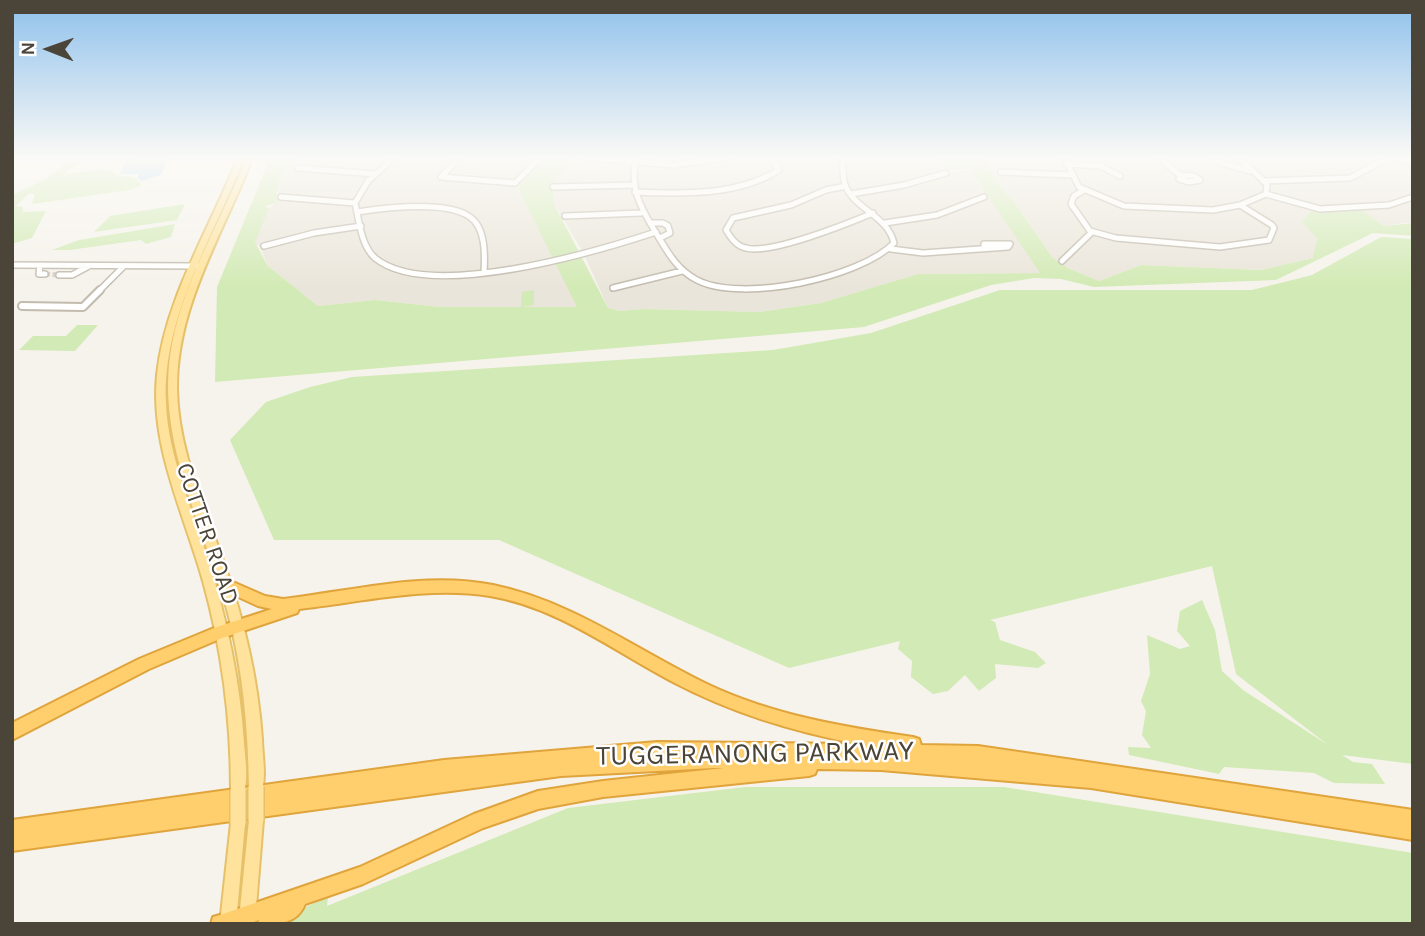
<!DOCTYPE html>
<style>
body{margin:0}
#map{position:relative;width:1425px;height:936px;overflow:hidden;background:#f6f3ec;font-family:Karla,sans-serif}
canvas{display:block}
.frame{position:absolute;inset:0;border:14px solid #4b4439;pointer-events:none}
.north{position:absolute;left:14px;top:14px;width:70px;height:70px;-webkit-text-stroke:5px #fff;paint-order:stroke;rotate:271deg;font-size:19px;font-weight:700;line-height:28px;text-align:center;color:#4b4439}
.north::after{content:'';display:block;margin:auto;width:24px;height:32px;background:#4b4439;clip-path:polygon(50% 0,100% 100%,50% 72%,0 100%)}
</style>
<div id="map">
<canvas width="1425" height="936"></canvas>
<div class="frame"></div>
<div class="north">N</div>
</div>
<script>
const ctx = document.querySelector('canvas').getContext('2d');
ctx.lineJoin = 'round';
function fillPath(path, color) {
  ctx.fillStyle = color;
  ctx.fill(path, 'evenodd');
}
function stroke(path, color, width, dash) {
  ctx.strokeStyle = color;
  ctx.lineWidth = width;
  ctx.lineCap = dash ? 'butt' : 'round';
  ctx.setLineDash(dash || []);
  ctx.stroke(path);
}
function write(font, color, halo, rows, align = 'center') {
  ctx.font = font + ' Karla,sans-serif';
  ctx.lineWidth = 5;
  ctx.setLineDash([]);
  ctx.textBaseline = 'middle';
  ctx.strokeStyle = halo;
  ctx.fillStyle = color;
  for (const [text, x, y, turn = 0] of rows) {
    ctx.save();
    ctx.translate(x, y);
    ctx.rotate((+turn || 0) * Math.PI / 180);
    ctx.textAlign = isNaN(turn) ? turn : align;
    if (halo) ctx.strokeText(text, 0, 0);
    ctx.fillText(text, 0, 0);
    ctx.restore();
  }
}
fillPath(new Path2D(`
 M294,157h254l-30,31 60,119h-138l-65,-7 -57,6 -50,-40 -8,-19 -8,-6 17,-33 12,-10 -4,-7 5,-19 14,-7 -4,-5z
 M562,157h165l-53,8 -84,-5 40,6h61l46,-9h202l7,16 24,-4 71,104 -123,1 -97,29 -62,9 -115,-3 -25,2 -11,-3 -24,-54 -31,-52 2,-22 17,-21z
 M985,157h413l15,4v61l-29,4 -23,-17 -44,29 -3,20 -53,12 -120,-5 -42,16 -31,-13 -16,-11 -35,-51 -21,-25z`), '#eae5da');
fillPath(new Path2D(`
 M266,157h28l-2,3 4,5 -14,7 -5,19v11l-12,5 4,1 -14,34 13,24 50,40 57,-6 65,7h81l1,-15 12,-2v15l-13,2h56l-59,-119c22,-25 19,-32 54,-28l-17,20 8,5 -13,1 4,7 -1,9 55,106 11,3 25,-2 115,3 62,-9 97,-29 122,-1 -70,-104 -23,1 -7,-13h44l12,24 21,25 35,51 16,11 31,13 42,-16 120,5 52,-12 4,-20 -15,-16 9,-11 50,-2 23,17 29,-3v13l-40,-3 -97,47 -182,7 -33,-8 -27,-1 -43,7 -127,42 -649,55 2,-95 49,-119z
 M82,162l-14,8 -2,4 35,-5 12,2 3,4 18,2 8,8 -12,5 -98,14 3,-10 -5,-1 -14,13 7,1v5l23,-1 -14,27 -20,6v-49l34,-16 20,-16z
 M185,204l-8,16 -83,12 16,-16z
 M175,224l-4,13 -25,7 -5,-4 -71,10h-18l27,-10z
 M1381,237l32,2v525l-71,-9 11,7 19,2 13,20 -51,-1 -20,-10 -90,-6 -5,7 -90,-19 -1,-8 23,1 -9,-13 4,-24 -5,-10 9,-27 -3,-39 33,14 10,-3 -13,-15 3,-20 22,-11 13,30 7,41 21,19 85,55 -92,-71 -24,-108 -222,54 5,2 5,18 35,12 11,11 -8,5 -43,-4 1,14 -17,13 -14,-16 -17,16 -15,3 -22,-17 1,-16 -14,-12 2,-8 -111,27 -290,-128h-225l-44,-100 36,-38 44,-15 42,-10 421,-27 98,-17 129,-43h252l60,-15z
 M77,325h21l-23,26 -56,-1 14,-14h33z
 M745,787h259l409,66v71h-1128l15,-14 28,-14 -1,10 241,-98z`), '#d2eab5');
fillPath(new Path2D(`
 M138,157h30l-7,18 -19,6 -5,-3 2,-4h-19l6,-14z`), '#a9d4f2');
stroke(new Path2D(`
 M45,274l14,1`), '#d4d0c8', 5, [5, 2.5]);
const minorFar1 = new Path2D(`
 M395,157l-27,24 -13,22c4,17 6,43 20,55 54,44 220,-6 281,-26
 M460,157l-19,20 74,6 26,-26
 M579,157l95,8 57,-8
 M1064,157l15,30 45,19 89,4 27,-5 26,-11
 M1158,157l22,18
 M1219,157l-1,4 4,2 28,8
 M1238,157l29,27 -1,10
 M1391,157l22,5
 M635,163c-4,26 5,43 18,65 12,19 22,41 44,52 44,23 163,-2 197,-37 -7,-28 -39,-33 -49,-58 -3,-9 -2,-19 -2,-28
 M1066,164l34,2 20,10
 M298,168l78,6
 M1001,172l70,3
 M1180,175l13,1 7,4 -11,2 -10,-3z
 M1263,181l87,-3 40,-21
 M846,186l-20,4 -35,15 -58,13 -7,12c5,8 10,16 20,18 24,7 103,-25 127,-35
 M553,187l82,-2
 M1084,190l-10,6 -3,8 19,27 26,7 104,9 49,-7 5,-12 -2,-3 -32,-20
 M635,192c48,2 102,4 144,-22l-8,-13
 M851,194l53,-9 42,-12
 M1266,194l54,15 69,-4 24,-8
 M281,197l74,6
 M357,212c27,-4 89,-12 113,5 16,11 15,39 14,56
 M565,216l76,-3
 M650,223h13l5,3 2,7 -10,5
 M885,223l52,-8 47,-18
 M264,246l50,-13 47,-7
 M891,249l32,4 85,-6 2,-3h-26v3
 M1062,261l30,-29
 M12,265l186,1
 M40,265l-1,9h6
 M59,275h13l17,-9
 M613,288l69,-17
 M98,292l26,-26`);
const minor = new Path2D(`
 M22,306l61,1 17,-17`);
const primary = new Path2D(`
 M238,157h6c-29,79 -82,158 -78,246 2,53 25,102 41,153 19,60 33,123 37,187 1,15 5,37 -1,52l-5,2 -5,-2 -2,-5c0,-71 -9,-141 -28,-209 -19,-68 -53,-134 -46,-206 8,-77 53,-146 81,-218z
 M247,157h6c-29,75 -77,149 -76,232 1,61 27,116 47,174 20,57 34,116 38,176 0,15 5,40 -1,53l-5,2 -5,-2 -2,-5c-1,-59 -6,-117 -21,-174 -23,-86 -70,-166 -58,-257 10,-71 51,-134 77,-199z
 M256,813l5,2 2,5 -8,99 -2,5h-12l-2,-5 10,-99 2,-5z
 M238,816l5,2 2,5 -9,101h-16l11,-101 2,-5z`);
const motorway = new Path2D(`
 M226,579l39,17 18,3c69,-8 141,-28 210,-14 79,16 145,66 216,100 64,30 134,42 204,52l6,2 2,6 57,1 435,64v30l-322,-52 -210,-18 -64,-1 -2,5 -6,2 -206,21 -65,12 -55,19 -120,56 -58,20c-8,21 -29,20 -47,20l1,-4 -11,4h-37l2,-7 7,-2 140,-48 114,-53 64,-23 65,-10 121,-13h-10l-153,8 -549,75v-31l432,-60 213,-18 202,2c-65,-12 -127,-31 -186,-62 -59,-31 -116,-75 -183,-86 -65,-10 -127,6 -191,13l-2,4 -75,25 -73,31 -137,71v-17l127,-64 75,-31 58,-19 -14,-3 -37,-17 -2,-4 2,-4z`);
stroke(minorFar1, '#c2bbae', 8);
stroke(minor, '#c2bbae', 10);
stroke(primary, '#e6c16a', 4);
stroke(motorway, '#e0a43c', 4);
stroke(minorFar1, '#fff', 5);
stroke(minor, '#fff', 6);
fillPath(primary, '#ffe39c');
fillPath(motorway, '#ffcf6e');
const primaryBridge = new Path2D(`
 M256,787v33
 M238,790v33`);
stroke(primaryBridge, '#e6c16a', 18, []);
stroke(primaryBridge, '#ffe39c', 15);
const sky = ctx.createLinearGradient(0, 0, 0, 288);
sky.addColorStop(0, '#8fc1ec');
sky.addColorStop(0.55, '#fbfaf6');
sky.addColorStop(1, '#fbfaf600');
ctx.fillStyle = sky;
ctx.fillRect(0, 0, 1425, 288);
write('24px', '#4b4439', '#fff', [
 ["COTTER ROAD",207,534,71]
]);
write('28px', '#4b4439', '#fff', [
 ["TUGGERANONG PARKWAY",755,754,-1]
]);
</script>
